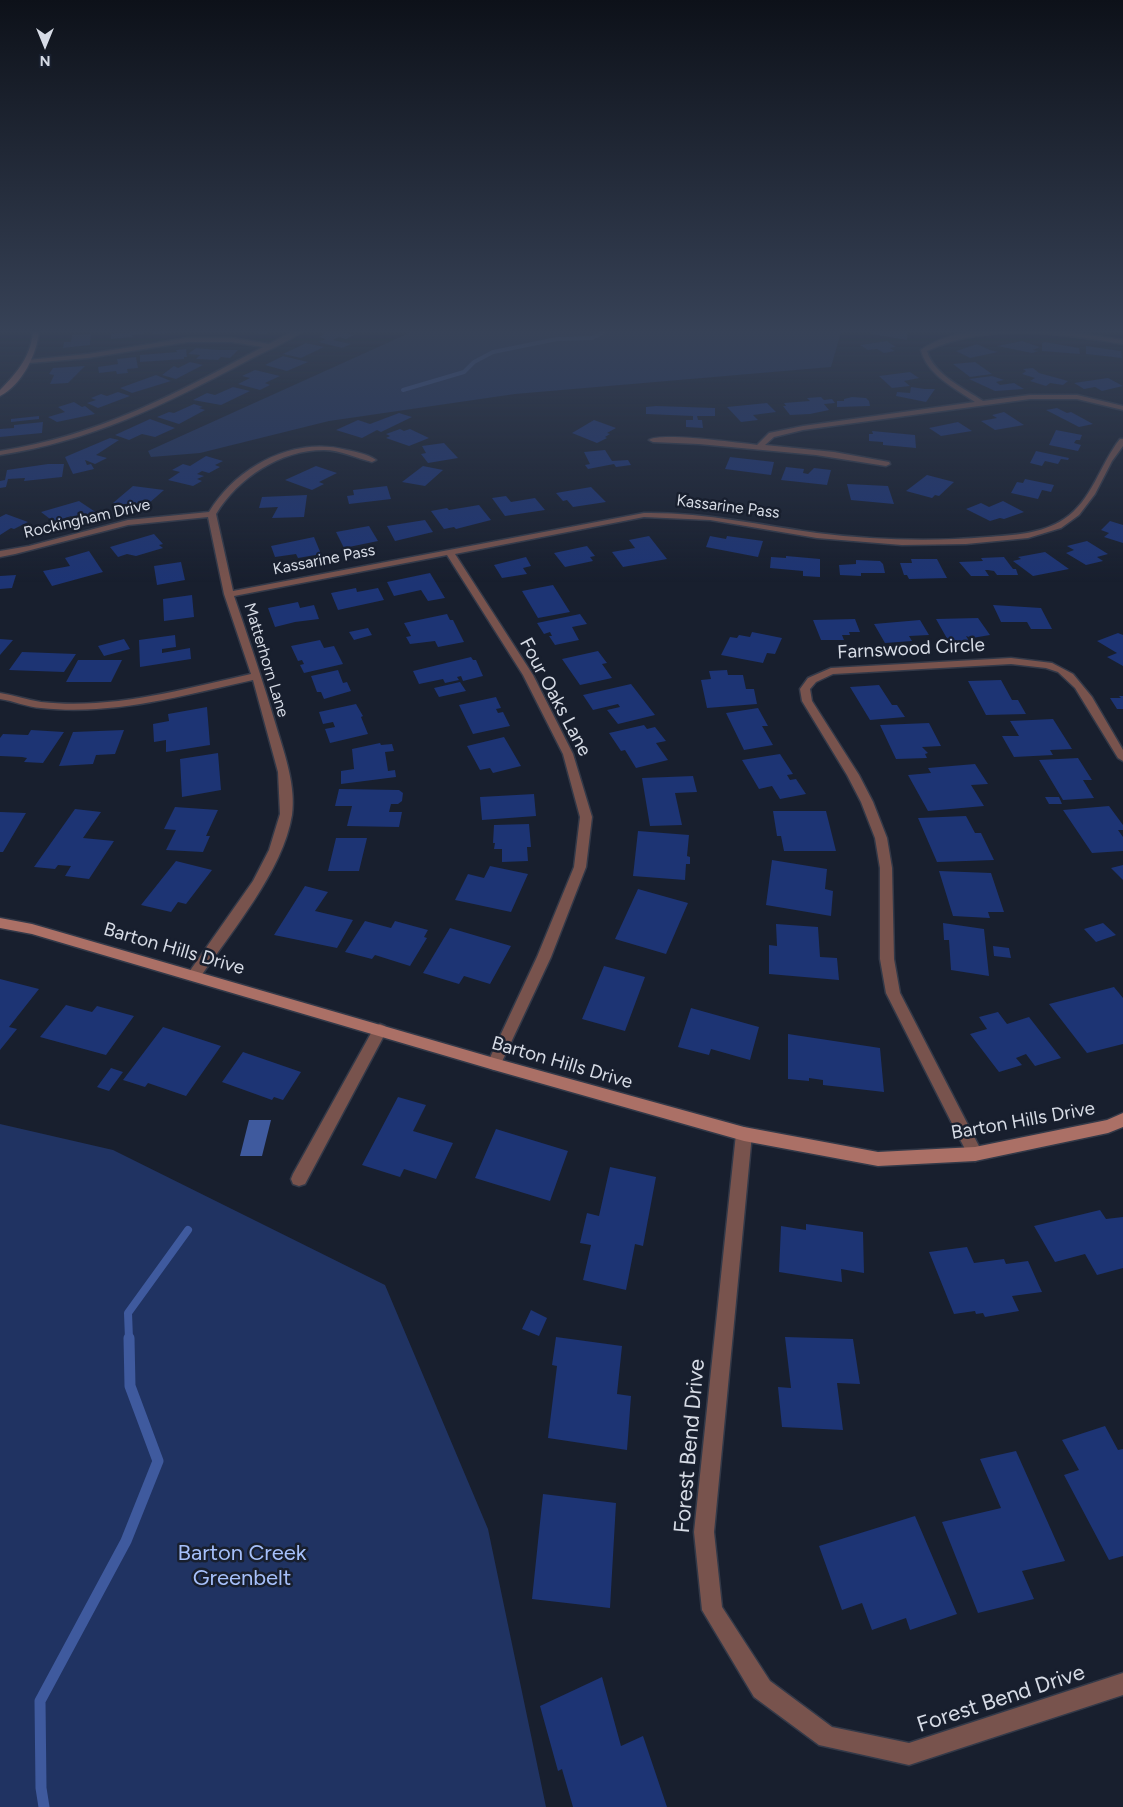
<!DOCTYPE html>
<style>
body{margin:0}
#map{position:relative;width:1123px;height:1807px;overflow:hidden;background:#181f2e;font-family:Figtree,sans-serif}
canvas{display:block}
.north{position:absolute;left:20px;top:20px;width:50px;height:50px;-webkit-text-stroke:4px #181f2e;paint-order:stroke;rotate:180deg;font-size:14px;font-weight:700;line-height:20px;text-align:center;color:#d6dbe5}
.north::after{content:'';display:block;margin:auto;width:18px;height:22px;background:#d6dbe5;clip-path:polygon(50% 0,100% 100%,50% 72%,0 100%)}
</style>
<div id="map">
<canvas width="1123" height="1807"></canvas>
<div class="north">N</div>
</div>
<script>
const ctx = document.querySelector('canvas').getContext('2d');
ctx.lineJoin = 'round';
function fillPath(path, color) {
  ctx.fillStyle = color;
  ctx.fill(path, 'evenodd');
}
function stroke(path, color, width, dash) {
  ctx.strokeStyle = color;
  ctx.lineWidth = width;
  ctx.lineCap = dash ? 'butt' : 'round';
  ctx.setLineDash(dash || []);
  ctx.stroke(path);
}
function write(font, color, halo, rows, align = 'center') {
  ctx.font = font + ' Figtree,sans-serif';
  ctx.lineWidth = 5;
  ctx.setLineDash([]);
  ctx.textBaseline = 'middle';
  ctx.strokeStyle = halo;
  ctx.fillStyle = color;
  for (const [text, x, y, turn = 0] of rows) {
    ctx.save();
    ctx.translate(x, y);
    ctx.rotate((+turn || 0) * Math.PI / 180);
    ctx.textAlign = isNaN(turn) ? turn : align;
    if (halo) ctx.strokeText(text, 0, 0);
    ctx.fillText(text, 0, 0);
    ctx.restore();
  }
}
fillPath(new Path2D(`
 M418,329h424l-11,38 -316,27 -186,27 -129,32 -49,4 -3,-6z
 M0,1124l113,26 272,135 103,244 58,278h-546z`), '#203362');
fillPath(new Path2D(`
 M249,1120h22l-9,36h-22z`), '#3f5a9e');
stroke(new Path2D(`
 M403,390l61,-18 10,-10 19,-10 64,-13 35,-1 18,-9`), '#3f5a9e', 4);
stroke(new Path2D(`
 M129,1339l-1,-26 60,-83`), '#3f5a9e', 8);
stroke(new Path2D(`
 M44,1807l-3,-19 -1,-87 86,-160 32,-80 -28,-75 -1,-48`), '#3f5a9e', 11);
fillPath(new Path2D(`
 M152,329h36l-1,2 -32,3 -3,-1z
 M252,329h20l-7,5 -10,-1 3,-2z
 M327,329l27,6 -8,4 -7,-2 -6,3 18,4 -9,4 -24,-6 8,-3 -7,-2 7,-4 -6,-1z
 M872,329l8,1h28l-1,10 -36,-6z
 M143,331l1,3 -12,1 1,2 -22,2v-5z
 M91,334l-1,11 -27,3 1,-6h7l1,-7z
 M887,341l9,6 -6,1 5,3 -11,2 -7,-4 -9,1 -8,-5z
 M1022,341l18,6 -7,3 5,1 -6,2 -35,-7z
 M1045,342l34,6 1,6 -38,-3v-8z
 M306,343l18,4 -23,11 -18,-4z
 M977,344l13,6 8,2 -28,6 -14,-7z
 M1086,346l35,5 1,7 -36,-4z
 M196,348l23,2h19l-8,8 -9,-1 -3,3 -22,-1 4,-4 -12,-1z
 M186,349l1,8h-3v2l-44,3v-7l37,-3 -1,-2z
 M283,356l25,6 -21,9 -22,-6z
 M136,357l2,11 -11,1 1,4 -11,1 -1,-3 -17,2 -1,-6 20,-3 -1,-5z
 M190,362l13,3 -27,14 -14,-4 12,-9 4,2z
 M975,362l17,12 -22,3 -17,-13z
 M85,366l-17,17 -18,1 4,-9 -5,-1 4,-6z
 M1033,368l6,5 29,8 -5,4 -13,-2 -4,3 -16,-5 5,-3 -13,-4 4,-3 -3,-2z
 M255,370l25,6 -15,7 5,2 -10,5 -22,-6 12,-6 -8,-2z
 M910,372l9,6 -15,3 6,5 -18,2 -13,-12z
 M156,375l15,6 -39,12 -12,-5z
 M992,376l12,4 -8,2 4,3 14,-2 10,6 -29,2 -26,-12z
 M1108,378l15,8 -21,5 -7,-4 -11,2 -10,-6z
 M233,387l17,4 -29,14 -28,-5 14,-7 8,2z
 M911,387l14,2h10l-9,13 -30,-6 1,-4 13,1z
 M118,392l12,4 -32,12 -11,-5 9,-3 -5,-2 10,-4 6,2z
 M821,397l3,3 8,-1 3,4 -11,1 5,6 -19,4 -20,1 -7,-9h3l-2,-3 26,-2 -3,-3z
 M852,397l14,1 3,3 1,5 -33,1v-6h7v-2z
 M74,402l8,5 3,-1 10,8 -38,8 -9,-5 17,-5 -7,-5z
 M767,403l9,9 -23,3 5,5 -17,2 -14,-15z
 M194,404l9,3 -4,1 6,2 -26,14 -22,-7 12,-5 5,1z
 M656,406l59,2v8h-18l1,4h4l1,8 -17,-1v-7h7v-4l-47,-2v-7z
 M1057,408l10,5 4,-1 22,12 -14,3 -33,-17z
 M1004,412l20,13 -29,5 -14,-9 16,-3 -5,-3z
 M399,413l13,4 -31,15 -4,-2 -15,8 -26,-8 22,-10 12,4z
 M39,416v3l-28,3v-3z
 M150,419l25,9 -20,9 -13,-3 -13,6 -14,-5z
 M594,420l22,8 -9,5 3,1 -5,3 2,1 -10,5 -25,-10z
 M43,422l-1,11 -42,4v-8l14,-1v-3z
 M958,422l14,9 -31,5 -12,-8z
 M400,429l4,2 6,-2 19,9 -20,8 -23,-8 4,-2 -4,-2z
 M1056,430l26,5 -2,5h-4l-2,3 7,2 -3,6 -29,-6z
 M872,431l43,4 1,13 -33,-3v-3l-14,-1v-7h4z
 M110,438l9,2 -23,15 11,3 -12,6 -10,-4 2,5 4,-1 3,5 -21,5 -8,-17z
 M444,443l14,15 -30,5 -7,-9 5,-1 -4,-7z
 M605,450l7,11 16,-1 3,5 -15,2 -2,-3 -26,5 -3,-4 5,-1 -6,-12z
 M1036,451l33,7 -1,2 -7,-1 -3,5 -13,-3 -3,5 -12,-3z
 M206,456l17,5 -8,4 5,2 -11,6 -7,-2 -5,3 7,2 -7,3 5,2 -9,5 -25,-6 12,-8 -8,-2 11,-6 7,2z
 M730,457l44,5 -3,13 -46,-6z
 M48,464h16l-2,13 -38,4 1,-3 -17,1 -2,8 -6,1v-7l5,-1 2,-10z
 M316,466l21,7 -18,9 5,2 -12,6 -27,-10z
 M423,466l20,4 -18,16 -23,-4z
 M786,467l18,2 -1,4 5,1 6,-6 17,2 -4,15 -46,-5z
 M927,475l27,7 -15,14 -4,-1 -3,3 -26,-7z
 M1025,479l29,6 -3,7 -9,-2 -4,9 -27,-6 6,-11 6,1z
 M847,484l41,2 6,18 -43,-4z
 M133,486l31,4 -16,14 -11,-1 -3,2 -21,-2z
 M387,486l4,13 -42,5 -2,-8 7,-1 -1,-5z
 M591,487l15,15 -33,5 -6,-7 -4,1 -7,-8z
 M307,495l-3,22 -32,1 6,-11 -19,1 3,-11z
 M506,496l5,6 24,-4 10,12 -40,6 -13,-18z
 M79,501l18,12 -19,7 -7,-4 -17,6 -13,-10z
 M1003,501l21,11 -20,7 -4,-1 -10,3 -24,-12 15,-6 8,4z
 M479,505l12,15 -35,9 -2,-2 -10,2 -13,-18 16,-3 2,2z
 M6,514l22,8 -14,7 -3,-1 -11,7v-18z
 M425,520l8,12 -38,9 -8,-15z
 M1110,521l13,4v18l-19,-6 5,-4 -8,-3z
 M369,526l9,15 -34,7 -8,-16z
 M154,534l9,10 -4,1 4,3 -27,8 -9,-2 -9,3 -8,-10z
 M649,536l18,23 -44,8 -11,-15 23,-4 -6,-8z
 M710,536l16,3 1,-3 36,5 -5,16 -52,-10z
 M314,537l7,17 -23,4 -2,-4 -21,3 -4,-11z
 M1087,541l21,13 -11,3 6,4 -17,4 -20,-12 8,-3 -7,-4z
 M587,546l8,10 -5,1 3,4 -28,6 -11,-14z
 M89,551l14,21 -51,14 -9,-15 27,-5 -5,-8z
 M1045,552l24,17 -36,7 -20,-15 8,-2 -3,-2z
 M786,556l34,3v18l-17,-1v-5l-33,-3 1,-11 15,1z
 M526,557l5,9 -8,2 4,6 -25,4 -8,-13z
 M1004,557l9,12h3l2,6h-21l-3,-4 -6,-1h-3l4,6h-18l-12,-14 24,-1 -2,-3z
 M911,559h26l10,19 -38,1 -2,-4h-3l-4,-12h12z
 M856,560l24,1 3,3 2,9h-24v3l-21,-1 -1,-10 17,-1z
 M181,562l4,18 -28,5 -3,-19z
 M430,573l15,25 -17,3 -7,-11 -27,6 -7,-14z
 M16,575l-4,13 -12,1v-13z
 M553,585l17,27 -32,6 -16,-27z
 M356,588l1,4 21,-4 6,12 -46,10 -7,-17z
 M192,595l2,22 -30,4 -1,-22z
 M298,602l2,6 14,-3 5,14 -24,3 -20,5 -7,-19z
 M993,605l48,3 11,21h-21l-4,-7h-26z
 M447,614l3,6h3l11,22 -26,5 -3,-6 -25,3 -4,-7 5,-1 -7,-13z
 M580,614l7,10 -15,3 7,13 -24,5 -6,-9h3l-2,-4 -6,2 -7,-11z
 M978,618l12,17 -18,3 -6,-2 3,5 -20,1 -13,-23z
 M855,619l5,13h-11l1,3h-8l2,5h-23l-8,-20z
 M920,620l9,15 -20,1 3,5 -27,2 -11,-19z
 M368,628l4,7 -18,5 -5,-8z
 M752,632l30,6 -7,16 -8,-1 -4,10 -42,-8 9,-18 7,1 2,-3 11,2z
 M1118,633l5,2v31l-16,-9 10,-4 -20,-12z
 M175,635l1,12 -14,2v4l28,-5 1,11 -51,8 -1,-27z
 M0,639l13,1 -13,15z
 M124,639l6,10 -26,7 -6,-10z
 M320,640l4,8 10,-2 9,18 -39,9 -4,-8 4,-1 -2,-4 -4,1 -7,-15z
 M598,651l9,12 -5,1 10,14 -32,7 -18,-26z
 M22,652l54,2 -12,18 -55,-2z
 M471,657l2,3h3l7,16 -20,5 -2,-5 -4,1 2,3 -14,3 -2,-4 -24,5 -6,-13z
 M78,660h44l-11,22h-45z
 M338,670l5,13 4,-1 4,9 -27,8 -3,-7h-4l-6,-16z
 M727,670l1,5h15l3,14h8l3,15 -50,4 -6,-28 10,-1 -2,-8z
 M1001,680l11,20h6l8,14 -40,1 -18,-34z
 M460,682l6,9 -27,6 -5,-9z
 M631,684l24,31 -37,9 -11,-14 13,-3 -2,-3 -25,6 -10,-15z
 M879,685l13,20h5l8,12 -35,3 -20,-33z
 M1119,696h4v13h-6l-7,-11h11z
 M496,697l5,11 -5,1 2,4 5,-1 7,14 -37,8 -14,-29z
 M356,704l7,12 -2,1 7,17 -38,9 -5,-14 10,-2 -2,-5 -10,2 -4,-12z
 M207,707l3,38 -44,7v-12l-12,2 -1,-18 16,-3 -1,-7z
 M758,708l10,18h-6l11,19 -29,5 -18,-37z
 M1053,719l19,30 -22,1 3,5 -39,2 -12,-21h17l-9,-15z
 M929,723l12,23 -19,1 6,6 -3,1 2,4 -31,1 -16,-34z
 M644,725l3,4 8,-2 11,14 -10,2 12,17 -32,8 -11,-18 -4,1 -12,-18z
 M31,730l33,2 -21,31 -19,-1 3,-4 -5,-1 -22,-1v-18l3,-4 25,1z
 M124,730l-9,24 -19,1 -3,9 -34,2 14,-34z
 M504,737l17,29 -28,7 -3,-5 -10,2 -13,-24z
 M380,743l1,2 11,-1 2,7 -9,1 3,19 7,-1 1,7 -55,7v-13l13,-2 -2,-20z
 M218,753l3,37 -39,7 -2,-38z
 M780,754l13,20 -6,1 3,5 6,-1 10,15 -26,5 -8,-13 -13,3 -17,-29z
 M1078,758l14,22h-9l11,18 -31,2 -24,-40z
 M975,764l13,20 -17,1 13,21 -56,5 -20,-36 23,-2 -3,-5z
 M693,776l4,16 -22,1 7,32 -32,1 -8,-48z
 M339,789l60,1 4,3 -1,8 -4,3h-7l-2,8h13l-3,15 -52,-1 5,-20h-17z
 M534,794l2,22 -54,4 -2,-23z
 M1045,797h14l3,7h-13z
 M1109,806l14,19v5h-5l5,7v14l-31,2 -29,-43z
 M175,807l43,3 -12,26h4l-7,16 -37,-2 10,-20 -12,-1z
 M75,809l26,3 -18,26 31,3 -25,38 -24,-3 6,-10 -13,-1 -3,4 -21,-2z
 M773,811h53l10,40h-52l-3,-15h-4z
 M0,812l26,1 -23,39h-3z
 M966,816l9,17h6l13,27 -57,2 -19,-44z
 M529,824l2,23h-4l1,14 -26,1v-13h-8l1,-6h-2l1,-18z
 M638,831l51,4 -2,21 3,1v7h-4l-1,16 -52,-4z
 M336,838h31l-8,33h-31z
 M772,860l55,9 -2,20 8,2 -2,25 -65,-11z
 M176,861l36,9 -26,34 -8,-2 -7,10 -30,-7z
 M1123,865v15l-12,-12z
 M490,866l38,8 -17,38 -56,-12 13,-26 16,4z
 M939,871l52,2 13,39h-16l2,6 -37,-2z
 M305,886l23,6 -13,19 38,9 -16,28 -63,-13z
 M638,889l50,14 -22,51 -51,-15z
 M365,921l26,7 4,-7 33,9 -4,7 3,1 -17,28 -35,-11 -3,4 -27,-7z
 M943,923l41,6 5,47 -38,-6 -2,-30h-5z
 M1103,923l13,12 -20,7 -12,-13z
 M776,924l42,3 2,30 17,1 2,22 -70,-6v-29l8,1z
 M450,928l61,18 -21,38 -26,-8 -5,8 -36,-11z
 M993,946l16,2 2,10 -17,-2z
 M604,966l41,11 -20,54 -43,-12z
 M0,979l39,10 -30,38 8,2 -17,21z
 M1114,987l9,11v46l-36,9 -38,-49z
 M66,1005l26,7 5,-6 37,10 -28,39 -66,-18z
 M691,1008l68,19 -9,33 -39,-11 -2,6 -31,-8z
 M998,1012l9,12 22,-7 32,41 -26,8 -9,-12 -10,4 6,7 -23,7 -29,-38 17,-5 -8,-12z
 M163,1027l58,19 -35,50 -38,-13 -3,4 -22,-7z
 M788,1034l92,14 4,44 -61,-7v-5l-14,-2v3l-21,-2z
 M243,1052l58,20 -18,28 -9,-3 -2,3 -50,-18z
 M111,1068l12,4 -14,19 -12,-4z
 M398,1097l28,8 -13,26 40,12 -17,36 -32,-10 -4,8 -38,-12z
 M496,1129l72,22 -18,50 -75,-23z
 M610,1167l46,10 -13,69 -8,-2 -9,46 -43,-10 8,-35 -11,-2 7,-30 12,3z
 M1100,1210l6,9 17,-2v51l-26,7 -12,-21 -30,8 -21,-36z
 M806,1224l57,8 1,41 -23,-4 1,13 -63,-10 2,-46 25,4z
 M967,1247l7,16 30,-4 2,5 22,-3 14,31 -30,4 7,15 -34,6 -2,-4 -7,1 -1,-3 -21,3 -25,-62z
 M531,1310l16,8 -8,18 -17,-7z
 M556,1337l66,9 -5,48 14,2 -4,54 -79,-12 9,-72 -5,-1z
 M785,1337l68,2 7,45 -23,-1 6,47 -61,-3 -4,-40 13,1z
 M1105,1426l13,24 5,-1v107l-14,4 -45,-85 15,-5 -17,-30z
 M1016,1451l49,110 -43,10 12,28 -56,14 -36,-91 59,-14 -21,-49z
 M543,1494l73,9 -6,105 -78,-9z
 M915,1516l42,98 -47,16 -4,-12 -34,12 -10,-27 -20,7 -23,-64z
 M602,1677l19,69 22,-10 24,71h-94l-11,-38 -4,2 -18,-65z`), '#1d3474');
const street = new Path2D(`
 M298,329h7c-17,14 -41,22 -60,33 -81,43 -154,79 -245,93v-4c98,-15 177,-58 263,-104l-31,-5h-45l-99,16 -58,5 -2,-3 60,-6 99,-16h45l37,6z
 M1021,329l55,4 47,7v4c-64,-11 -135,-22 -196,7 6,23 38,38 56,50l47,-6h47l46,11v4l-46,-11h-47l-227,31 -29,7 -9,8 69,7 55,10 1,2 -4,2 -70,-11 -117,-11 -46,-2 -4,-2c12,-8 89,3 108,5l12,-12 34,-7 172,-24c-19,-13 -49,-28 -54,-52 27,-20 68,-20 100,-21z
 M1120,439h3v7l-11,15 -17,33 -16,21 -18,13 -33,10 -62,6 -64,1 -85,-7 -107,-18 -66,-3 -189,37 78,121 40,79 19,63 -6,50 -35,90 -52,111 -5,2 -5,-2 -2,-4 50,-107 37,-90 6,-50 -17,-63 -40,-79 -76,-120 -213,41c15,44 30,88 43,133 8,26 19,58 15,86 -9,56 -61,117 -93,164h-10l-2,-4 66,-94 16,-31 11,-36 -2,-42 -25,-92c-69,15 -140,36 -212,28 -14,-1 -27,-7 -41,-9v-6c14,2 27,7 41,9 71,8 142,-13 210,-28l-27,-80 -16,-77 -80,8 -113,29 -15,3v-6l29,-5 99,-26 81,-8c28,-46 85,-76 138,-62 9,2 21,4 29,10l-4,2c-16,-4 -32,-12 -48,-12 -44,0 -86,28 -108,64l17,77 411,-78c59,-1 115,12 173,20 57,7 113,9 170,4 26,-2 55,-3 77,-18 28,-18 36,-55 56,-80z
 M1011,658l41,5 21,11 19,23 31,53v11l-5,-3 -43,-70 -17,-16 -12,-4 -35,-4 -178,10 -17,8 -6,7 2,12 47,74 14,27 14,36 5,30 2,91 6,34 83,161 -3,5 -5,2 -5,-2 -84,-166 -6,-34v-91l-5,-30 -14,-36 -14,-27 -45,-74 -2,-12 8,-11 23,-10z
 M380,1024l5,2 2,4 -82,154 -6,2 -6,-2 -2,-5 2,-5 82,-148z
 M744,1127l5,2 3,5 -38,398 8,75 48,74 62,46 77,16 214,-70v22l-214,70 -90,-20 -65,-48 -52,-87 -8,-78 42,-398 3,-5z`);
const secondary = new Path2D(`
 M33,329h6c-1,24 -17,56 -39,67v-6c18,-18 32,-35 33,-61z
 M0,918l32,6 462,134 250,69 134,25 97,-5 132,-27 16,-7v14l-15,6 -133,28 -97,5 -134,-25 -250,-71 -462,-136 -32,-6z`);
stroke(street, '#333948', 3);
stroke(secondary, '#333948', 3);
fillPath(street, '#78534d');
fillPath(secondary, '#ab7066');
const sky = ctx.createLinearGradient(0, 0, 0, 582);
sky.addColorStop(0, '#0d1119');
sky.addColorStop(0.57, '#374257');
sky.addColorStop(1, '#37425700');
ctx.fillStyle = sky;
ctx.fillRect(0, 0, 1123, 582);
write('16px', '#d6dbe5', '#181f2e', [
 ["Kassarine Pass",728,507,7],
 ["Rockingham Drive",87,519,-13],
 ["Kassarine Pass",324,560,-11],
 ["Matterhorn Lane",266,660,73]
]);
write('19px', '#d6dbe5', '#181f2e', [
 ["Farnswood Circle",911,649,-3],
 ["Four Oaks Lane",555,697,62],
 ["Barton Hills Drive",174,949,16],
 ["Barton Hills Drive",562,1063,16],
 ["Barton Hills Drive",1023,1121,-10]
]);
write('22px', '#d6dbe5', '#181f2e', [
 ["Forest Bend Drive",690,1446,-85],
 ["Forest Bend Drive",1001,1699,-18]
]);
write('22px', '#a6c0fa', '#181f2e', [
 ["Barton Creek",242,1554],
 ["Greenbelt",242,1579]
]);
</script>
